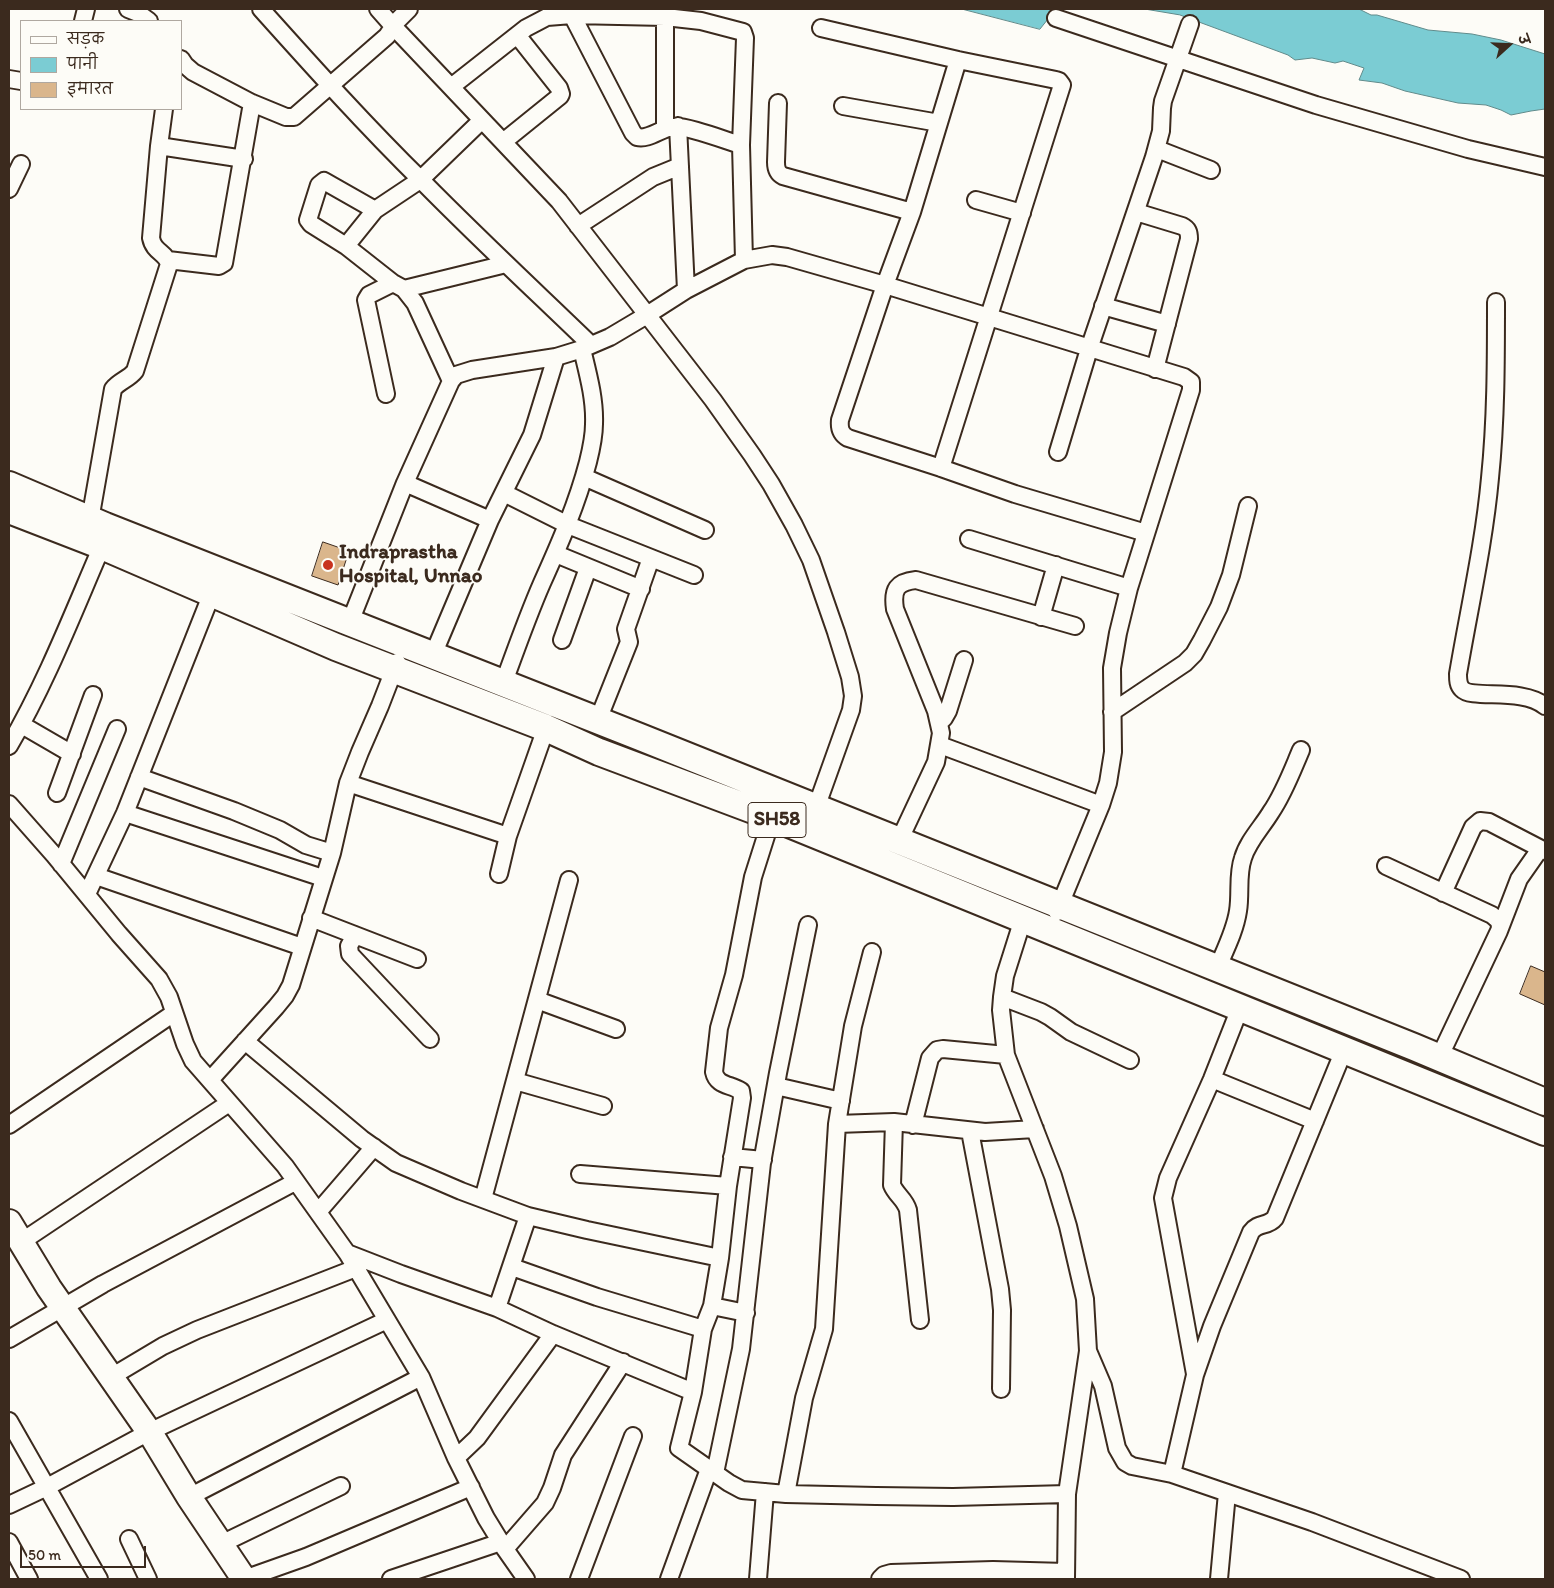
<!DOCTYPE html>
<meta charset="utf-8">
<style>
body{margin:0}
#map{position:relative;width:1554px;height:1588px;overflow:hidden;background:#fdfcf7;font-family:Itim,"Playpen Sans Deva",sans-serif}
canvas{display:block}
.frame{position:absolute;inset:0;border:10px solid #3b2a1e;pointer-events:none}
.legend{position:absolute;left:20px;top:20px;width:162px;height:90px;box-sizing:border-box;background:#fdfcf7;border:1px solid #afa8a0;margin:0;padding:6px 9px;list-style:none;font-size:15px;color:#3b2a1e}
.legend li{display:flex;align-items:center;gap:10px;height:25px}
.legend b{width:25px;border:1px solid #afa8a0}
.north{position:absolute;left:1484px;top:20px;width:50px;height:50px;-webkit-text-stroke:4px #fdfcf7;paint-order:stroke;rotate:70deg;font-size:14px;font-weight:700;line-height:20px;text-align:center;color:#3b2a1e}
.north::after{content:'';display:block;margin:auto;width:18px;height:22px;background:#3b2a1e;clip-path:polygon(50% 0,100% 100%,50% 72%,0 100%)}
.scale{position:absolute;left:20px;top:1546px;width:126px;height:22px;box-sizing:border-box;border:2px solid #3b2a1e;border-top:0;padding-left:6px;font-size:15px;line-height:18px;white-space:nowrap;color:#3b2a1e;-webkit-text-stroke:4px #fdfcf7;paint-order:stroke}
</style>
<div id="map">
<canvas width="1554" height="1588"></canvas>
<div class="frame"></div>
<ul class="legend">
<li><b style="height:6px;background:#fdfcf7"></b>सड़क</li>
<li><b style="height:14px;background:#7bccd3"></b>पानी</li>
<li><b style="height:14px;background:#dab68c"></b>इमारत</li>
</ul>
<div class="north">उ</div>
<div class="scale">50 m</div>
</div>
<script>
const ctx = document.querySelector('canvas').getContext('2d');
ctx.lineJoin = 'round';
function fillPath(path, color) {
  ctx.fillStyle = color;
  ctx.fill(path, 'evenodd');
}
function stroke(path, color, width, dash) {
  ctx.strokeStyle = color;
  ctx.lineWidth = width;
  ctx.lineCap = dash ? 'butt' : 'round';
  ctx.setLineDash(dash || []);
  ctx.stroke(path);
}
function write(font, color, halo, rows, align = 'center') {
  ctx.font = font + ' Itim,sans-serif';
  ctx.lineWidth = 4;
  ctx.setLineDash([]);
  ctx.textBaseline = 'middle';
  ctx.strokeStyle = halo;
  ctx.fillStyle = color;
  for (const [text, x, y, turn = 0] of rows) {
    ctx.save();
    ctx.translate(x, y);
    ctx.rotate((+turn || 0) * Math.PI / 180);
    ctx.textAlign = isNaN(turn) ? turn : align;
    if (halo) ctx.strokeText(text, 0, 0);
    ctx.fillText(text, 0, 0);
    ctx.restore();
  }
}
const water = new Path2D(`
 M962,9h94l-16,20z
 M1145,9h214l12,6h6l51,15 44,4 29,6 44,14v55l-14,2 -20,4 -10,-5 -15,-5 -28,-2 -53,-12 -23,-8 -23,-3 5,-12 -21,-7 -8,2 -23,-5 -17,2 -7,-5 -108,-40z`);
fillPath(water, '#7bccd3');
stroke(water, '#618b8b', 1);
const building = new Path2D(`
 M323,542l26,9 -11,34 -26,-9z
 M1531,966l14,6v33l-25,-11z`);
fillPath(building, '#dab68c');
stroke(building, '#3b2a1e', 1);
const street = new Path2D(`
 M128,9l10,4 11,8
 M261,9c52,58 105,117 161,172 55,56 113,110 169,164
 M378,9l15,17 166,175 154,199 39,55 19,29 23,41 17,35 25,72 14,45 3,19 -2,14 -35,98
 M572,15l61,118 4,4c12,3 24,-9 36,-10 12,-2 54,14 68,18
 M665,17v112
 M1056,18l260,87 152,44 77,18
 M83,21l3,-12
 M821,28l137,32 98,20 3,1 3,4 -121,383
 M181,59l4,6 8,7 59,31 34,14h8l93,-81 10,-15 12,-12
 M958,60l-46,152 -27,73 -45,135c-1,9 1,14 8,18l93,30 74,26 131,39
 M9,79l12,2
 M451,87l75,-59 21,-11 25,-2 93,2 36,4 42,11 2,6 -4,107 3,115
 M778,103l-2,59c0,6 1,11 7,14l129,36
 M843,106l96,17
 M678,126l8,164
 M503,142l57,-46 1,-2 -2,-6 -42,-53
 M159,146l85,13
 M1157,149l54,21
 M9,189l12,-25
 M976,200l46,13
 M375,210l-51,-29 -5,4 -11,35 3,4 35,22 47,37 11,6 11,14 36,78
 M1136,212l46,14c6,3 7,6 7,13l-34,130
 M578,226l75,-49 27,-11
 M346,246l29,-36 45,-30 62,-60
 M168,260l51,6 5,-3 28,-160
 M404,289l102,-25
 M1496,302c0,59 0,118 -6,176 -6,66 -21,131 -32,196 0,6 0,11 4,15 10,11 60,-2 83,17
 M1103,306l64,18
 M386,394l-20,-94 3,-5 24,-12
 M1058,452l31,-103 65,-192 7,-26 1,-23 1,-7 27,-77
 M584,477l121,53
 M405,483l85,37
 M504,493l64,32 126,50
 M90,520l23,-131c6,-8 16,-10 22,-18l34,-107c-3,-12 -15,-11 -18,-26l8,-92 5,-37
 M969,539l160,49
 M556,554l85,35
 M1041,617l15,-52
 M350,622l55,-139 46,-102 5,-6 16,-5 84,-13 26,-8 28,-12 37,-22 39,-25 58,-30 28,-5 15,2 98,28 299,92 7,5v8l-62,198 -11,45 -6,35 1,84 -5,31 -7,22 -44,107
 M562,640l26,-72
 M433,655l57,-135 42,-85 24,-78
 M504,682c12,-33 24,-67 38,-99 18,-40 35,-79 46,-121 3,-12 6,-25 6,-38 1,-25 -6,-50 -12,-75
 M1112,712l73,-49 9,-9 8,-14 17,-33 12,-32 17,-69
 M598,720l31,-78 -3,-13 25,-71
 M940,722l4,-4 4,-7 16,-51
 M22,725l50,29
 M940,745l161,60
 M9,746c37,-63 64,-133 93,-200
 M139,777l95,34 46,19 26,15 26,8
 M348,783l160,53
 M57,793l36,-98
 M9,804l45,51 65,79 40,45 10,18 16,47 8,17 92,105 62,87 74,124 35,81 30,60 19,31 21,30
 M125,813l198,65
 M772,817l-19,60 -19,98 -15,53 -5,44c3,14 16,12 27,19l1,7 -14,88 -8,72 -8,48 -9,23 -10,63 -14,56 50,35 13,7 44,4 90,2 77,1 114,-3 -1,85
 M899,841l37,-79 5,-29 -5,-22 -41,-102c-3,-20 2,-27 21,-29l159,46
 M61,864l56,-135
 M1386,866l106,49 7,6 1,6
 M499,874l9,-38 38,-108
 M96,876l206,71
 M1443,893l30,-66 7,-6 9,1 56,29
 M87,894l38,-81 87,-220
 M311,918l106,41
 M1023,919l-18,57 -3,21 -1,13 5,45 47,121 15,50 17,73 3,52 -21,143
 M355,935l-6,11 1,8 80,85
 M1217,969c8,-19 18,-38 21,-58 3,-18 -1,-36 5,-53 5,-17 19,-31 28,-46 13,-19 21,-41 30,-62
 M1002,997l39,15 9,5 21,15 59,28
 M537,1000l79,29
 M245,1041l117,98 34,24 65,28 67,25 59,14 133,28
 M1439,1058l60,-127 20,-52 21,-30
 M1212,1079l103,42
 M210,1080l66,-73 9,-11 6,-11 41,-132 16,-70 12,-31 20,-46 17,-44
 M515,1081l88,25
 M776,1086l65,15
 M894,1122l-2,63c4,10 13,14 16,25l12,110
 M837,1124l57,-2 91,10 50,-3
 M9,1125l165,-112
 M913,1125l17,-67 7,-8 6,-1 63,6
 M970,1131l30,158 2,21 -1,79
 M732,1157l31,3
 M580,1174l148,12
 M483,1199l86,-319
 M318,1212l56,-65
 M21,1242l208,-139
 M347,1253l54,21 96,34 56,26 140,58
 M512,1267l85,30 106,32
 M712,1306l34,7
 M497,1308l31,-92
 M9,1339l94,-55 192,-102
 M1088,1351l15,35 14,62 8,14 7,4 40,8 140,48 149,57
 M1195,1374l-32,-176 5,-20 44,-99 28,-71
 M111,1377l52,-31 34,-16 159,-62
 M9,1421l90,158
 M456,1458l21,-20 76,-104
 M715,1473l26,-124 21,-186 16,-90 30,-148
 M1172,1474l23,-99 17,-49 39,-94c7,-10 17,-5 24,-14l69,-168
 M786,1494l18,-96 20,-69 13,-205 16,-98 19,-74
 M189,1497l232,-120
 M9,1505l38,-18 102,-55 238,-112
 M129,1539l19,40
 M9,1542l20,37
 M221,1544l120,-58
 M505,1549l40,-46 7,-15 11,-33 60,-93
 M244,1579l62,-22 165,-70
 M391,1579l110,-37
 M579,1579l54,-143
 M669,1579l40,-110
 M758,1579l7,-87
 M880,1579l4,-4 7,-2 102,-3 73,2
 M1219,1579l8,-86`);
const secondary = new Path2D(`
 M9,1222l40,66 103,148 37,61 55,82`);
const primary = new Path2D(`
 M9,485l96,41 535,211 774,310 131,55
 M9,510l93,36 234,101 210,81 53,24 173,65 773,315`);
stroke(street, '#3b2a1e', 20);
stroke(secondary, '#3b2a1e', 28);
stroke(primary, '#3b2a1e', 30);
stroke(street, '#fdfcf7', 16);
stroke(secondary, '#fdfcf7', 24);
stroke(primary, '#fdfcf7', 26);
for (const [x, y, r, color] of [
 [328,565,6,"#c8321e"]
]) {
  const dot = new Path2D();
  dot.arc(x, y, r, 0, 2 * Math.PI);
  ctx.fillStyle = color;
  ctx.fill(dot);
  stroke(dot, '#fdfcf7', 2);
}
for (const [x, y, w] of [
 [777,820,58]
]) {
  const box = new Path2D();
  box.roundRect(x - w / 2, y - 17.5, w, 35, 4);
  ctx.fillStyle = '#fdfcf7';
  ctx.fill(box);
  stroke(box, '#3b2a1e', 1);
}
write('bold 20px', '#3b2a1e', null, [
 ["SH58",777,820]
]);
write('bold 21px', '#3b2a1e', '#fdfcf7', [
 ["Indraprastha",339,553],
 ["Hospital, Unnao",339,577]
], 'left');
</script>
